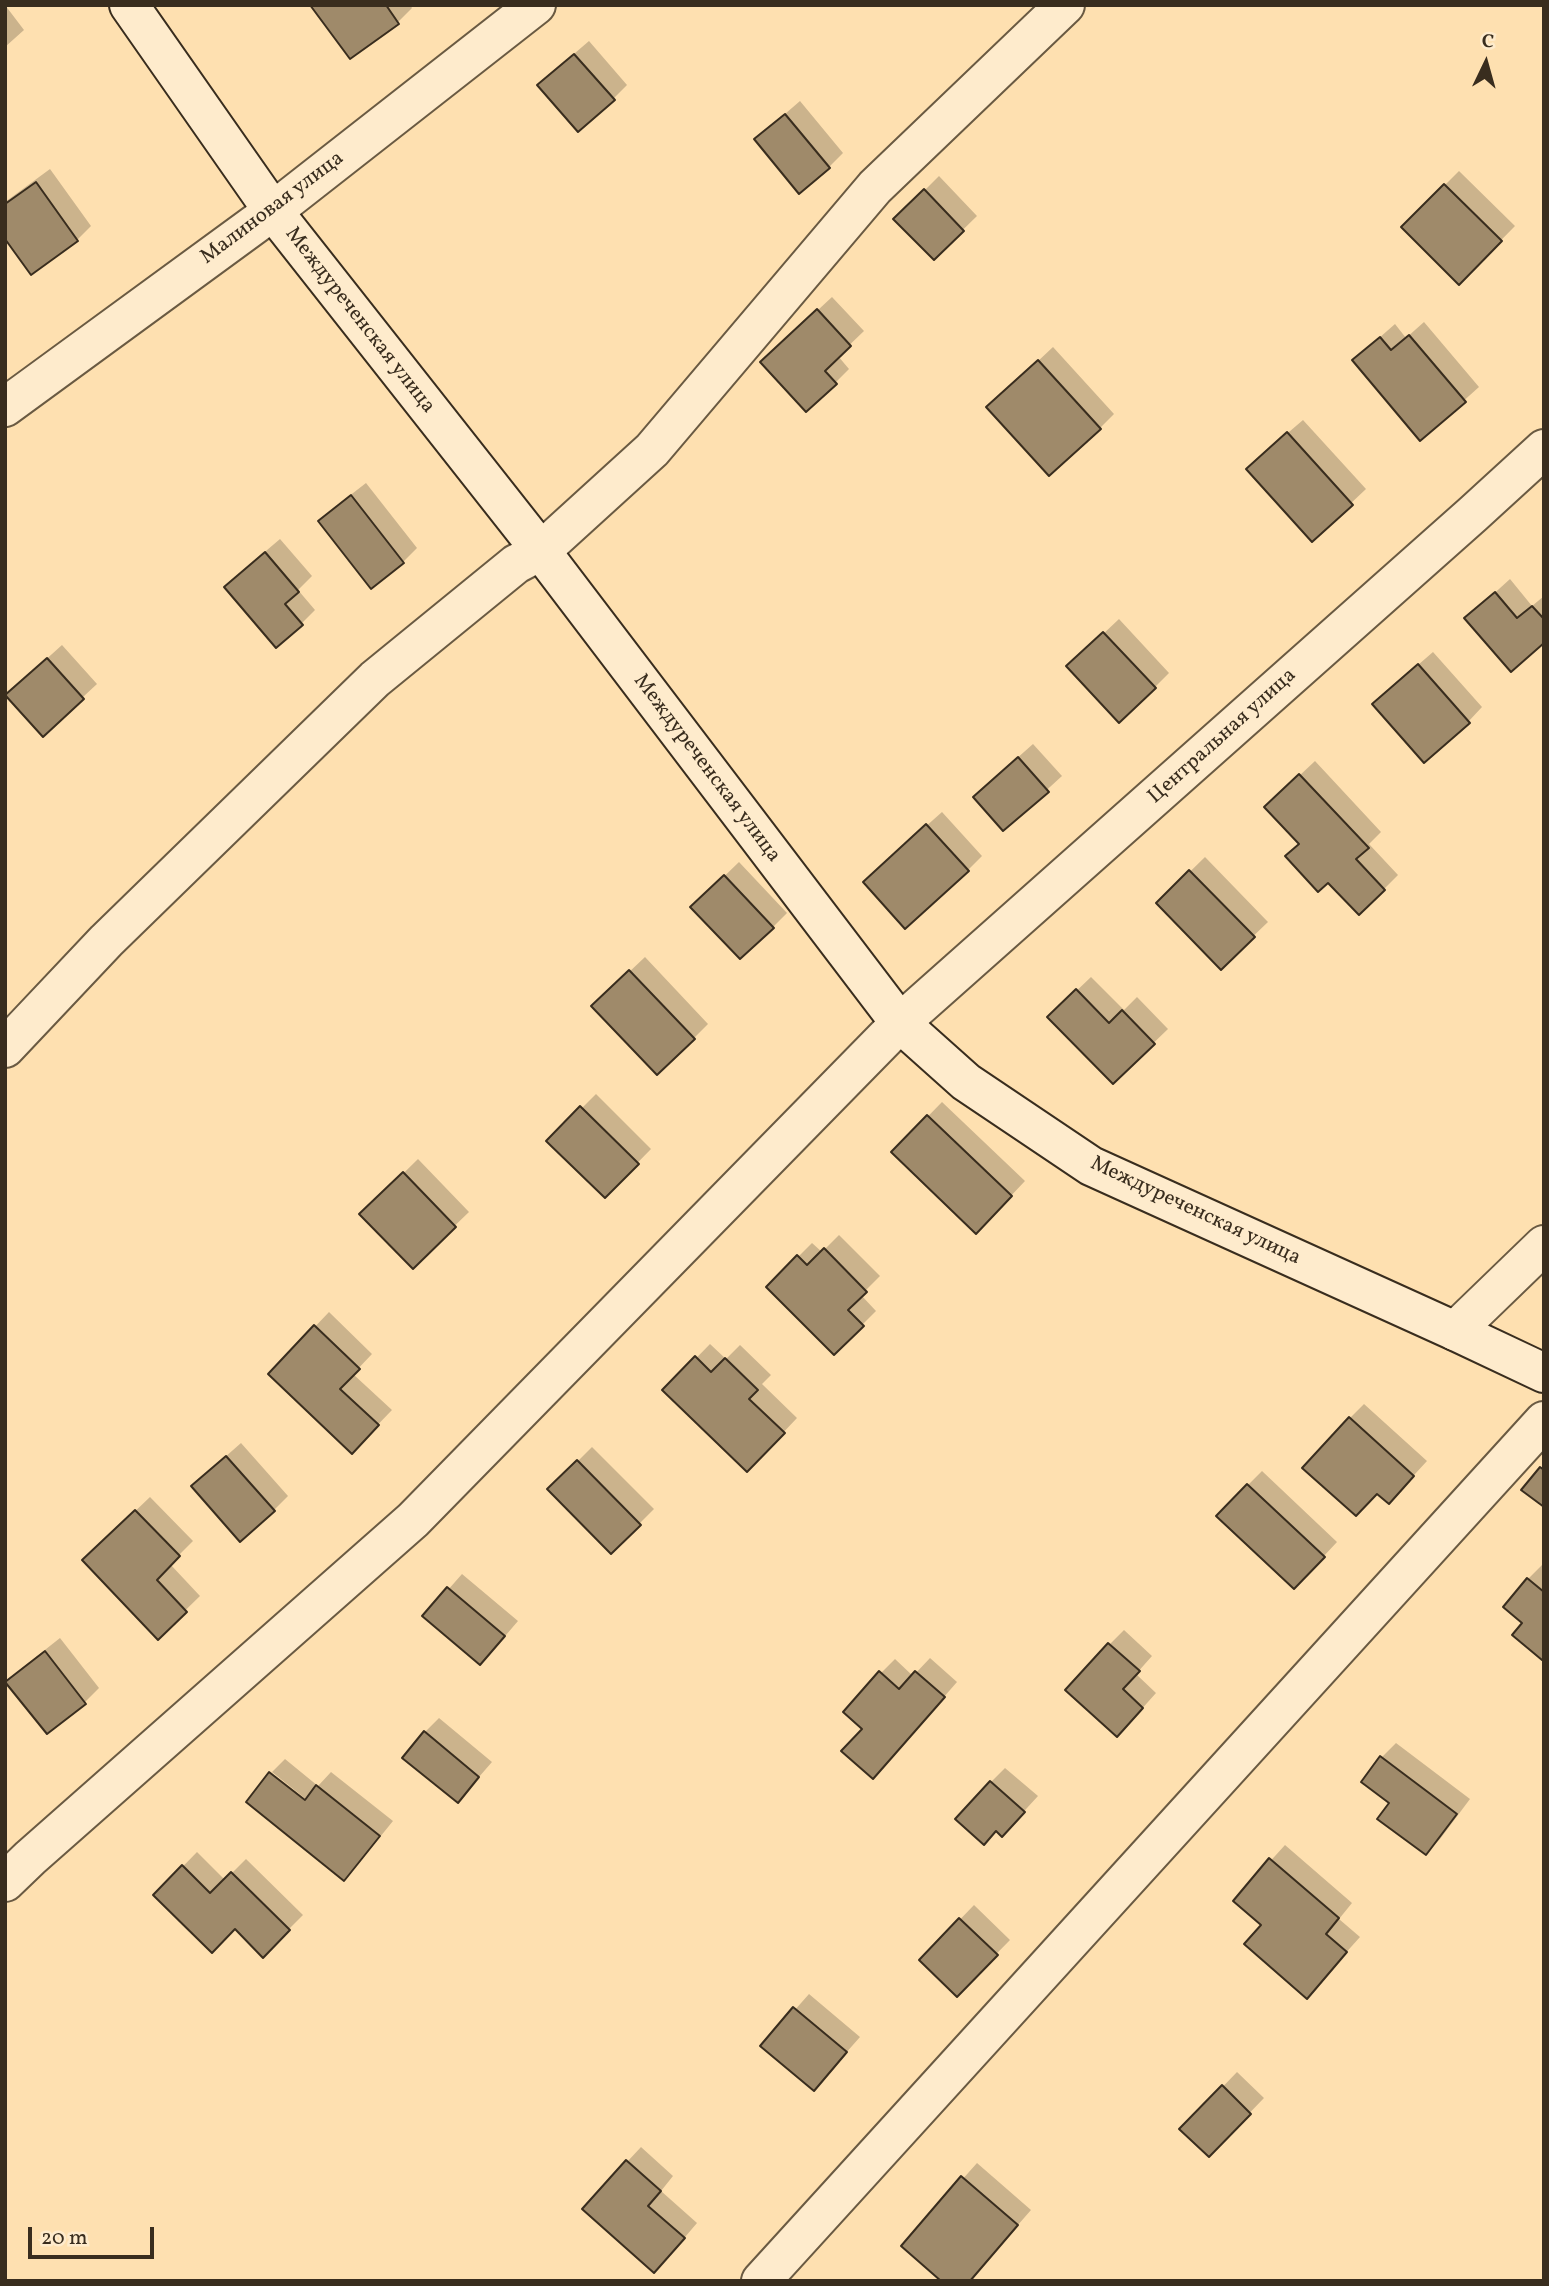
<!DOCTYPE html>
<meta charset="utf-8">
<style>
body{margin:0}
#map{position:relative;width:1549px;height:2286px;overflow:hidden;background:#fee0b0;font-family:Vollkorn,serif}
canvas{display:block}
.frame{position:absolute;inset:0;border:7px solid #392d1e;pointer-events:none}
.north{position:absolute;left:1451px;top:28px;width:70px;height:70px;-webkit-text-stroke:5px #feebcc;paint-order:stroke;rotate:5deg;font-size:19px;font-weight:700;line-height:28px;text-align:center;color:#392d1e}
.north::after{content:'';display:block;margin:auto;width:24px;height:32px;background:#392d1e;clip-path:polygon(50% 0,100% 100%,50% 72%,0 100%)}
.scale{position:absolute;left:28px;top:2227px;width:126px;height:32px;box-sizing:border-box;border:4px solid #392d1e;border-top:0;padding-left:9px;font-size:21px;line-height:24px;white-space:nowrap;color:#392d1e;-webkit-text-stroke:5px #feebcc;paint-order:stroke}
</style>
<div id="map">
<canvas width="1549" height="2286"></canvas>
<div class="frame"></div>
<div class="north">С</div>
<div class="scale">20 m</div>
</div>
<script>
const ctx = document.querySelector('canvas').getContext('2d');
ctx.lineJoin = 'round';
function fillPath(path, color) {
  ctx.fillStyle = color;
  ctx.fill(path, 'evenodd');
}
function stroke(path, color, width, dash) {
  ctx.strokeStyle = color;
  ctx.lineWidth = width;
  ctx.lineCap = dash ? 'butt' : 'round';
  ctx.setLineDash(dash || []);
  ctx.stroke(path);
}
function write(font, color, halo, rows, align = 'center') {
  ctx.font = font + ' Vollkorn,serif';
  ctx.lineWidth = 5;
  ctx.setLineDash([]);
  ctx.textBaseline = 'middle';
  ctx.strokeStyle = halo;
  ctx.fillStyle = color;
  for (const [text, x, y, turn = 0] of rows) {
    ctx.save();
    ctx.translate(x, y);
    ctx.rotate((+turn || 0) * Math.PI / 180);
    ctx.textAlign = isNaN(turn) ? turn : align;
    if (halo) ctx.strokeText(text, 0, 0);
    ctx.fillText(text, 0, 0);
    ctx.restore();
  }
}
fillPath(new Path2D(`
 M5,5l19,25 -19,17z
 M313,5h97l2,3 -14,14 -48,35z
 M589,41l38,44 -14,14 -59,-28z
 M800,101l43,52 -14,14 -73,-28z
 M50,169l41,57 -14,14 -72,-4v-34z
 M1459,171l56,55 -56,57 -56,-56z
 M939,176l38,40 -43,42 -38,-39z
 M832,297l32,34 -26,25 11,13 -14,14 -58,-35z
 M1424,322l55,65 -58,52 -67,-79 41,-36 11,14z
 M1053,347l61,67 -14,14 -97,-34z
 M1303,420l63,69 -54,51 -50,-85z
 M366,483l51,65 -14,14 -82,-41 14,-14z
 M280,539l32,37 -14,14 17,20 -14,14 -61,-51z
 M1510,579l22,27 12,-10v45l-77,-23z
 M1119,619l50,54 -14,14 -72,-34z
 M62,645l35,39 -54,50 -21,-53z
 M1433,652l49,55 -14,15 -79,-32z
 M1033,744l29,32 -58,53 -15,-46z
 M1315,761l66,71 -12,12 29,31 -14,14 -84,-46 -19,-50z
 M942,812l40,44 -14,14 -89,-2z
 M1205,857l63,65 -47,45 -63,-64z
 M739,862l48,51 -14,14 -66,-34z
 M645,957l63,67 -14,14 -86,-46z
 M1091,977l33,33 13,-13 31,32 -55,53 -64,-65z
 M596,1094l55,55 -46,47 -56,-55z
 M942,1102l83,79 -35,37 -97,-66z
 M418,1159l51,53 -56,54 -51,-52z
 M839,1235l41,41 -19,19 15,16 -42,42 -66,-66 44,-44 10,9z
 M329,1312l43,42 -19,20 39,36 -26,27 -96,-63z
 M710,1344l16,15 14,-14 31,30 -9,9 35,34 -36,38 -96,-66z
 M1364,1404l63,57 -24,26 -53,-69z
 M241,1443l47,53 -14,14 -66,-38z
 M592,1447l62,62 -43,43 -61,-63z
 M1262,1471l75,71 -29,31 -60,-88z
 M150,1497l43,44 -23,23 30,32 -42,41 -74,-77z
 M1542,1565l2,2v89l-16,-77z
 M462,1574l56,47 -24,28 -69,-33z
 M1124,1630l28,26 -16,18 20,19 -25,28 -21,-77z
 M60,1638l39,50 -14,14 -38,30 -39,-50 14,-14z
 M930,1658l27,24 -70,80 -23,-33 17,-56 14,-14 18,17z
 M439,1718l53,44 -34,39 -33,-69z
 M1396,1743l74,56 -30,40 -14,14 -34,-50 -28,-22 18,-24z
 M285,1759l33,27 13,-14 62,49 -35,43 -14,15 -34,-73 2,-2 -40,-32z
 M1005,1768l33,28 -22,24 -20,10 -5,-48z
 M1285,1845l67,58 -13,16 21,18 -53,59 -44,-72 -28,-24z
 M197,1852l28,28 21,-21 57,56 -40,40 -28,-28 -80,-32z
 M974,1905l36,35 -53,54 -36,-34z
 M809,1994l51,43 -46,52 -51,-43z
 M1237,2072l27,26 -55,57 -27,-26z
 M641,2147l32,29 -12,15 36,32 -29,34 -41,-95z
 M977,2163l54,47 -62,71 -66,-35z`), '#0003');
const building = new Path2D(`
 M310,5h76l13,19 -49,35z
 M574,54l41,46 -37,32 -41,-47z
 M785,114l45,54 -31,26 -45,-55z
 M36,182l42,59 -47,34 -26,-36v-35z
 M1444,184l58,57 -43,44 -58,-58z
 M924,189l40,42 -30,29 -41,-41z
 M817,309l34,37 -26,25 12,13 -31,28 -46,-50z
 M1409,335l57,67 -46,39 -68,-81 28,-23 11,13z
 M1038,360l63,69 -52,47 -63,-69z
 M1287,432l66,73 -41,37 -66,-73z
 M351,495l53,68 -33,26 -53,-68z
 M265,552l34,40 -14,12 18,21 -27,23 -52,-61z
 M1495,592l22,26 15,-12 12,13v24l-33,29 -47,-54z
 M1103,632l53,56 -37,35 -53,-57z
 M47,658l37,41 -41,38 -38,-42z
 M1418,664l52,59 -46,40 -52,-59z
 M1018,757l31,35 -46,39 -30,-34z
 M1299,774l70,74 -13,11 29,31 -26,25 -31,-32 -10,9 -33,-36 14,-12 -35,-37z
 M926,824l43,47 -64,58 -42,-47z
 M1189,870l66,67 -34,33 -65,-67z
 M724,875l50,53 -34,31 -50,-52z
 M629,970l66,69 -38,36 -66,-69z
 M1076,989l33,34 13,-13 33,34 -42,40 -66,-67z
 M580,1106l59,58 -34,34 -59,-57z
 M927,1115l85,81 -36,38 -85,-82z
 M403,1172l53,55 -43,42 -54,-55z
 M824,1248l43,44 -19,18 16,16 -30,29 -68,-68 31,-32 10,10z
 M314,1325l46,44 -20,20 39,36 -27,29 -84,-80z
 M695,1356l16,16 14,-14 33,32 -9,9 36,34 -38,39 -85,-82z
 M1349,1417l65,59 -25,28 -12,-10 -21,22 -54,-48z
 M226,1456l49,55 -35,31 -49,-56z
 M577,1460l64,65 -30,29 -64,-65z
 M1540,1467l4,3v37l-23,-17z
 M1247,1484l78,73 -31,32 -78,-73z
 M135,1510l45,46 -23,24 30,32 -29,28 -76,-80z
 M1527,1578l17,14v66l-2,2 -30,-25 10,-12 -19,-16z
 M447,1587l58,49 -25,29 -58,-49z
 M1108,1643l32,28 -17,18 20,19 -26,29 -52,-47z
 M45,1651l41,53 -39,30 -42,-52z
 M879,1671l20,18 16,-18 30,26 -72,82 -32,-28 21,-22 -19,-17z
 M424,1731l55,46 -21,26 -56,-45z
 M1380,1756l77,58 -31,41 -49,-36 12,-16 -28,-21z
 M269,1772l36,28 11,-15 64,51 -36,45 -98,-79z
 M990,1781l35,31 -23,25 -6,-6 -12,14 -29,-26z
 M1269,1858l70,60 -13,16 21,18 -40,47 -63,-55 17,-19 -28,-24z
 M182,1865l28,28 21,-21 59,58 -27,28 -28,-29 -23,24 -59,-58z
 M959,1918l39,37 -41,42 -38,-37z
 M793,2007l54,45 -33,39 -54,-45z
 M1222,2085l29,29 -42,43 -30,-28z
 M626,2160l35,31 -13,15 37,32 -31,35 -72,-64z
 M961,2176l57,49 -48,56h-29l-40,-35z`);
fillPath(building, '#9f8a6a');
stroke(building, '#392d1e', 2);
const street = new Path2D(`
 M5,407l268,-196 263,-206
 M5,1048l101,-107 269,-262 141,-115 25,-13 111,-101 223,-263 190,-182
 M1455,1331l89,-86
 M5,1882l25,-24 383,-338 487,-497 573,-509 71,-65
 M761,2281l783,-860`);
const secondary = new Path2D(`
 M129,5l144,206 268,340 359,472 66,59 125,84 364,165 89,42`);
stroke(street, '#6a5a42', 42);
stroke(secondary, '#392d1e', 42);
stroke(street, '#feebcc', 38);
stroke(secondary, '#feebcc', 38);
write('21px', '#392d1e', '#feebcc', [
 ["Малиновая улица",273,209,-37],
 ["Междуреченская улица",359,321,52],
 ["Центральная улица",1223,737,-42],
 ["Междуреченская улица",706,769,53],
 ["Междуреченская улица",1195,1212,25]
]);
</script>
